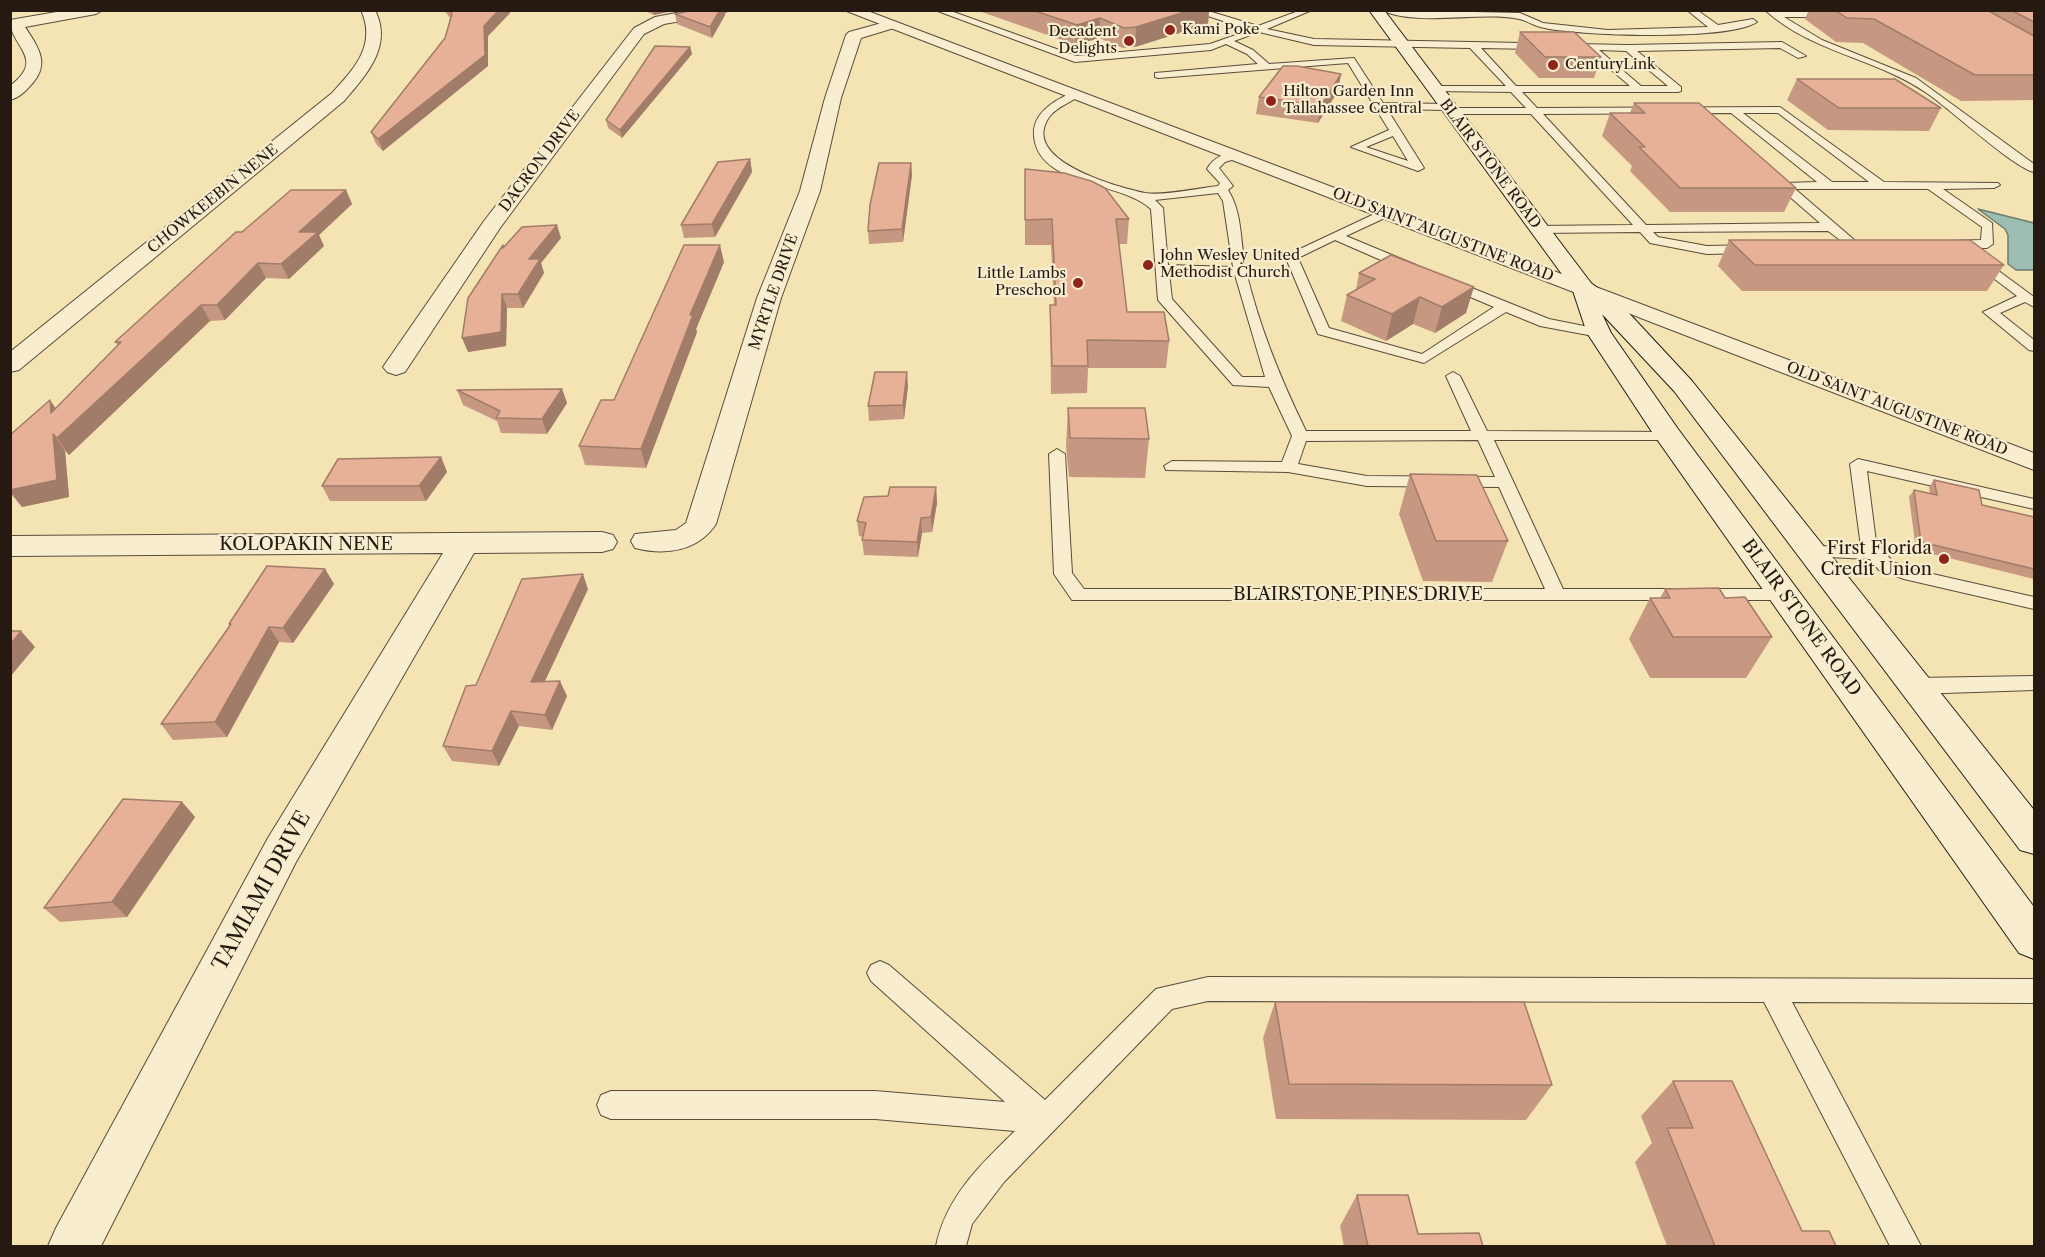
<!DOCTYPE html>
<style>
body{margin:0}
#map{position:relative;width:2045px;height:1257px;overflow:hidden;background:#f4e3b3;font-family:"Libre Caslon Text",serif}
canvas{display:block}
.frame{position:absolute;inset:0;border:12px solid #261912;pointer-events:none}
</style>
<div id="map">
<canvas width="2045" height="1257"></canvas>
<div class="frame"></div>
</div>
<script>
const ctx = document.querySelector('canvas').getContext('2d');
ctx.lineJoin = 'round';
function fillPath(path, color) {
  ctx.fillStyle = color;
  ctx.fill(path, 'evenodd');
}
function stroke(path, color, width, dash) {
  ctx.strokeStyle = color;
  ctx.lineWidth = width;
  ctx.lineCap = dash ? 'butt' : 'round';
  ctx.setLineDash(dash || []);
  ctx.stroke(path);
}
function write(font, color, halo, rows, align = 'center') {
  ctx.font = font + ' "Libre Caslon Text",serif';
  ctx.lineWidth = 4.5;
  ctx.setLineDash([]);
  ctx.textBaseline = 'middle';
  ctx.strokeStyle = halo;
  ctx.fillStyle = color;
  for (const [text, x, y, turn = 0] of rows) {
    ctx.save();
    ctx.translate(x, y);
    ctx.rotate((+turn || 0) * Math.PI / 180);
    ctx.textAlign = isNaN(turn) ? turn : align;
    if (halo) ctx.strokeText(text, 0, 0);
    ctx.fillText(text, 0, 0);
    ctx.restore();
  }
}
const water = new Path2D(`
 M1978,209l56,14v47h-18l-8,-6v-29l-3,-6z`);
fillPath(water, '#9cbdb2');
stroke(water, '#6d7b72', 1.5);
const service = new Path2D(`
 M935,10h13l128,46 134,-12 40,-14 -60,-20h15l53,16 43,-16h11l-45,19 47,10 314,6 154,-3 24,14 -8,2 -18,-10 -143,3 44,36v4l-3,1h-156l15,16 243,-1 104,75 114,1 2,2 -6,3 -51,1 49,34 1,21 -6,4h-42l-2,-3 6,-4 32,-1 1,-13 -54,-38h-133l64,55 2,3 -6,4 -27,-20 -175,1 5,5 49,9 45,-1 6,4 -6,4 -45,1 -57,-11 -10,-11 -101,1 -4,-1v-6l98,-1 -102,-111h-80l-4,-4 -60,-1 37,59 -6,3 -67,-24 38,-17 -41,-67 -190,15 -3,-1v-4l103,-9 -11,-10 -21,-10 -15,6 -136,12zM1259,32l55,13 156,3 36,38h-71l-5,3 2,2 79,1 15,16h-74l-4,-4 -65,-1 -29,-45 -85,6 -16,-14 -19,-9zM1481,48l107,2 42,36h-114zM1599,50l27,1 42,35h-27zM1731,113l86,69 -31,1 -13,-9 -6,3 53,46 -174,2 -103,-111zM1743,113h35l91,69h-37zM1393,136l15,25 -42,-14z
 M1382,10l138,3 23,10 65,7 100,-3 -21,-17h10l21,15 35,-6 4,3c-28,19 -182,14 -217,5 -8,-2 -14,-7 -21,-8 -36,-8 -105,8 -137,-9z
 M1765,10l72,2 -3,5h-50l38,23 94,38 118,86v8c-20,-4 -84,-63 -106,-78 -51,-36 -116,-41 -163,-84z
 M1071,93l9,2c-9,8 -22,11 -30,21 -33,44 67,71 95,77 19,3 54,-5 73,-7l2,-3 -13,-14c6,-11 18,-17 31,-15v4l-13,4 -6,6 14,18 -5,4c15,23 12,54 18,81 13,55 35,109 60,160h165l-25,-55 7,-4 7,4 27,55 187,1 2,3 -2,3 -6,2h-174l69,149h221l7,1 2,5 -2,5h-719l-18,-26 -5,-120 8,-5 8,5 7,119 12,16h461l-46,-102 -132,-1 -79,-14 -122,-2 -2,-4 8,-5 110,1 10,-26 -23,-49 -36,-2 -75,-85 -7,-91c-29,-28 -113,-22 -117,-73 -2,-23 20,-35 37,-43zM1218,193l5,8 10,66 -65,-2 -5,-57 -8,-8zM1169,273l66,2 30,102h-23l-70,-78zM1478,440l17,37 -128,-1 -69,-12 8,-23z
 M1385,209l6,4 -2,3 -43,20 70,29v6h-10l-71,-31 -37,18 31,70 93,26 72,-47 -52,-22 -2,-3 7,-4 102,41 50,10 7,4 -7,4 -59,-11 -34,-14 -82,51 -106,-29 -33,-78z
 M1977,255l57,42v10l-9,-5 -25,11 34,27v11l-5,-1 -46,-38 34,-16 -45,-34v-6z
 M1858,459l176,40v10l-167,-38 9,71 17,20 22,8 119,27v12l-130,-30 -25,-9 -9,-11 -64,-3 -3,-4 3,-4 6,-2 49,1 -11,-83z
 M2034,676v14l-119,4 -7,-3 -3,-5 3,-5 7,-3z
 M880,961l9,4 156,135 111,-111 52,-12 826,2v24l-242,-1 129,244h-31l-126,-244 -556,-1 -36,8 -168,173 -32,42 -6,22h-30c10,-49 44,-81 79,-115l-140,-12h-264l-10,-4 -4,-10 4,-10 10,-4h264l130,11 -134,-121 -4,-8 4,-8z`);
const minor = new Path2D(`
 M68,10h35l-7,4 -71,13c14,21 26,38 5,59 -5,6 -12,12 -20,14v-14c37,-28 0,-39 0,-66z
 M361,10h14c18,36 -8,64 -31,91l-325,269 -9,2v-20l322,-259c22,-24 45,-48 29,-83z
 M692,10h37l-7,4 -58,10 -20,10 -144,194 -95,144 -9,3 -9,-3 -4,-5 101,-146 150,-193 21,-11z
 M889,21l5,1 2,3 -2,3 -33,10 -20,60 -21,93 -39,107 -65,226c-18,27 -50,32 -81,24l-4,-7 4,-7 41,-4 10,-7 71,-225 43,-107 25,-93 21,-63 3,-3z
 M602,532l11,3 4,7 -4,7 -11,3 -128,1 -178,309 -195,384h-53l8,-18 212,-390 175,-285 -433,3v-20z`);
const tertiary = new Path2D(`
 M844,10h21l1169,443v17z`);
const secondary = new Path2D(`
 M1369,10h15l207,273 35,27 66,71 342,429v44l-14,-4 -346,-459 -72,-77 9,19 67,96 356,478v52l-15,-6 -365,-518 -67,-102 -15,-45z`);
stroke(service, '#5a4c3a', 2);
stroke(minor, '#5a4c3a', 2);
stroke(tertiary, '#5a4c3a', 2);
stroke(secondary, '#261912', 2);
fillPath(service, '#f8edce');
fillPath(minor, '#f8edce');
fillPath(tertiary, '#f8edce');
fillPath(secondary, '#f8edce');
fillPath(new Path2D(`
 M444,10h65l1,3 -22,23v30l-105,85 -7,-7 -5,-12 74,-94 5,-20z
 M643,10h34l-23,5z
 M694,10h30l1,5 -13,23 -35,-14 -2,-10z
 M976,10h233l-1,14 -73,23 -12,1 -24,-10 -23,7z
 M1809,10h225v90l-73,1 -98,-58 -27,-1 -31,-23z
 M1520,32l81,25 -7,21h-55l-24,-25z
 M690,47l2,7 -70,84 -14,-10 -2,-8z
 M1797,79l144,29 -12,23 -101,-1 -41,-30z
 M1338,91l-20,32 -62,-9 3,-17z
 M1634,103l162,85 -12,24h-114l-40,-41 2,-5 -30,-30 8,-23h20z
 M750,159l2,13 -37,65 -31,1 -3,-13z
 M911,163l1,12 -9,67 -34,2 -1,-13z
 M1025,169l104,50 -2,25h-8l8,68 42,29 -3,27h-78l-1,25 -36,1 -1,-89h4l-3,-60h-26z
 M346,190l6,14 -33,31 5,11 -35,33 -23,-1 -41,42 -15,1 -141,134 -4,-4 4,46 -47,10 -12,-15v-57l46,-27 62,-62 -3,-4 127,-110z
 M561,238l-20,25 3,10 -21,35h-16l-1,38 -38,6 35,-107 1,2z
 M1729,240l275,25 -17,26h-245l-24,-25z
 M724,262l-28,67 1,3 -51,136 -61,-3 -6,-19 35,-46z
 M1359,273l107,40 -31,20 -22,-9 -27,17 -45,-20 6,-26 9,-5z
 M908,386l-4,33 -35,2 -1,-15z
 M562,389l5,14 -20,31 -46,-1 -4,-12 -34,-16 -6,-15z
 M1068,408l81,31 -4,39 -76,-1 -3,-30z
 M441,457l6,15 -21,29h-96l-8,-15z
 M1410,474l98,67 -16,41 -69,-1 -24,-67z
 M1934,480l48,25 52,12v62l-118,-29 -7,-53 5,-7 16,4 -1,-7z
 M936,487l1,16 -5,29 -10,1 -4,24 -54,-2 -2,-15 1,-3 -4,-1 -2,-15 31,-25z
 M325,569l9,15 -41,59 -14,-1 -52,95 -54,3 -12,-16 69,-99 -1,-1z
 M588,589l-43,92 22,15 -15,34 -33,-4 -20,40 -47,-5 -9,-15 33,-61z
 M1665,589l60,9 47,39 -26,41h-96l-21,-39 21,-41h10z
 M182,802l13,15 -68,100 -67,5 -16,-14z
 M1275,1002l277,83 -26,35 -250,-1 -13,-81z
 M1673,1081l129,150 34,15h-169l-32,-84 17,-19 -11,-27z
 M1357,1195l61,39 65,12h-139l-4,-20z`), '#c69881');
fillPath(new Path2D(`
 M499,10h10l1,3 -22,23v30l-105,85 -5,-12z
 M653,10h24l-23,5z
 M720,10h4l1,5 -13,23 -2,-11z
 M1191,10h18l-1,14 -73,23 1,-20z
 M1100,18l-1,20 -23,7 1,-20z
 M690,47l2,7 -70,84 -2,-8z
 M1341,74l-3,17 -20,32 3,-17z
 M750,159l2,13 -37,65 -3,-13z
 M911,163l1,12 -9,67 -1,-13z
 M346,190l6,14 -33,31 5,11 -35,33 -8,-15 18,-32z
 M557,225l4,13 -20,25 3,10 -21,35 -5,-14 11,-35z
 M720,245l4,17 -28,67 1,3 -51,136 -5,-19 49,-134z
 M258,263l8,15 -41,42 -8,-15z
 M1474,287l-8,26 -31,20 7,-26z
 M502,294l5,14 -1,38 -38,6 -6,-14z
 M1420,297l-7,27 -27,17 6,-27z
 M201,305l9,16 -141,134 -12,-17z
 M907,372l1,14 -4,33 -1,-14z
 M562,389l5,14 -20,31 -5,-15z
 M50,400l11,16 -10,-3z
 M53,434l12,17 4,46 -47,10 -12,-15v-20z
 M441,457l6,15 -21,29 -7,-15z
 M936,487l1,16 -5,29 -1,-15z
 M921,518l1,15 -4,24 -1,-15z
 M325,569l9,15 -41,59 -10,-15z
 M583,574l5,15 -51,109 -6,-16z
 M269,627l10,15 -52,95 -12,-15z
 M21,631l14,16 -25,30v-32z
 M560,681l7,15 -15,34 -7,-15z
 M511,711l8,15 -20,40 -7,-15z
 M182,802l13,15 -68,100 -15,-15z`), '#a17c69');
const building = new Path2D(`
 M449,10h50l-15,16 1,29 -107,84 -7,-7 74,-94 7,-24z
 M694,10h26l-10,17 -35,-13z
 M1032,10h159l-55,17 -12,1 -24,-10 -23,7z
 M1835,10h152l47,26v39h-59l-101,-56 -27,-1z
 M2011,10h23v12z
 M1520,32h54l27,25h-56z
 M655,46l35,1 -70,83 -14,-10z
 M1283,66h14l44,8 -20,32 -62,-9z
 M1797,79h98l46,29h-102z
 M1634,103h65l97,85h-116l-41,-41h6l-35,-34h35z
 M750,159l-38,65 -31,1 37,-63z
 M879,163h32l-9,66 -34,2 2,-26z
 M1025,169l39,4 27,8 14,7 24,31h-13l11,93h37l5,29 -82,-1 1,26h-36l-2,-61h6l-4,-86 -27,1z
 M291,190h55l-47,42h19l-37,32 -23,-1 -41,42h-16l-144,133 -4,-4 4,46 -47,10v-55l40,-35 1,13 70,-71h-6l121,-110h6z
 M557,225l-28,34h11l-22,35h-16l-1,38 -39,6 6,-40 35,-53v3l19,-21z
 M1729,240h241l34,25h-249z
 M684,245h36l-30,70h3l-52,134 -62,-3 22,-46h13z
 M1391,255l83,32 -32,20 -22,-10 -28,17 -45,-19 28,-16 -16,-6z
 M875,372h32l-4,33 -35,1z
 M562,389l-20,30 -46,-1 4,-7 -43,-21z
 M1068,408h77l4,31 -79,-1z
 M441,457l-22,29h-97l16,-27z
 M1410,474l67,1 31,66h-72z
 M1934,480l45,10 3,15 52,12v52l-113,-27 -7,-52 23,5z
 M890,487h46l-5,30 -10,1 -4,24 -55,-2 4,-17 -9,-2 7,-24 24,-1z
 M267,566l58,3 -42,59 -14,-1 -54,95 -54,2 70,-100h-2z
 M583,574l-52,108 29,-1 -15,34 -34,-4 -19,40 -49,-5 23,-60 10,-1 46,-106z
 M1719,588l6,10 20,-1 27,40h-99l-23,-39h20l-5,-9z
 M10,631h11l-11,14z
 M123,799l59,3 -70,100 -68,6z
 M1275,1002h249l28,83 -263,-1z
 M1673,1081h59l70,150h27l7,15h-121l-48,-118h26z
 M1357,1195h51l10,39 61,-1 4,13h-115z`);
fillPath(building, '#e6b196');
stroke(building, '#a17c69', 1.5);
for (const [x, y, r, color] of [
 [1170,30,6,"#8f2418"],
 [1129,41,6,"#8f2418"],
 [1553,65,6,"#8f2418"],
 [1271,101,6,"#8f2418"],
 [1148,265,6,"#8f2418"],
 [1078,283,6,"#8f2418"],
 [1944,559,6,"#8f2418"]
]) {
  const dot = new Path2D();
  dot.arc(x, y, r, 0, 2 * Math.PI);
  ctx.fillStyle = color;
  ctx.fill(dot);
  stroke(dot, '#f8edce', 2);
}
write('15px', '#261912', '#f8edce', [
 ["Kami Poke",1182,30],
 ["Decadent",1117,32,"right"],
 ["Delights",1117,49,"right"],
 ["CenturyLink",1565,65],
 ["Hilton Garden Inn",1283,92],
 ["Tallahassee Central",1283,109],
 ["John Wesley United",1160,256],
 ["Methodist Church",1160,273],
 ["Little Lambs",1066,274,"right"],
 ["Preschool",1066,291,"right"]
], 'left');
write('15px', '#261912', '#f8edce', [
 ["DACRON DRIVE",540,161,-53],
 ["BLAIR STONE ROAD",1490,164,53],
 ["CHOWKEEBIN NENE",213,199,-39],
 ["OLD SAINT AUGUSTINE ROAD",1443,235,21],
 ["MYRTLE DRIVE",774,292,-71],
 ["OLD SAINT AUGUSTINE ROAD",1897,409,21]
]);
write('18px', '#261912', '#f8edce', [
 ["KOLOPAKIN NENE",306,545],
 ["BLAIRSTONE PINES DRIVE",1358,595],
 ["BLAIR STONE ROAD",1801,618,54]
]);
write('18px', '#261912', '#f8edce', [
 ["First Florida",1932,549],
 ["Credit Union",1932,570]
], 'right');
write('21px', '#261912', '#f8edce', [
 ["TAMIAMI DRIVE",262,891,-61]
]);
</script>
